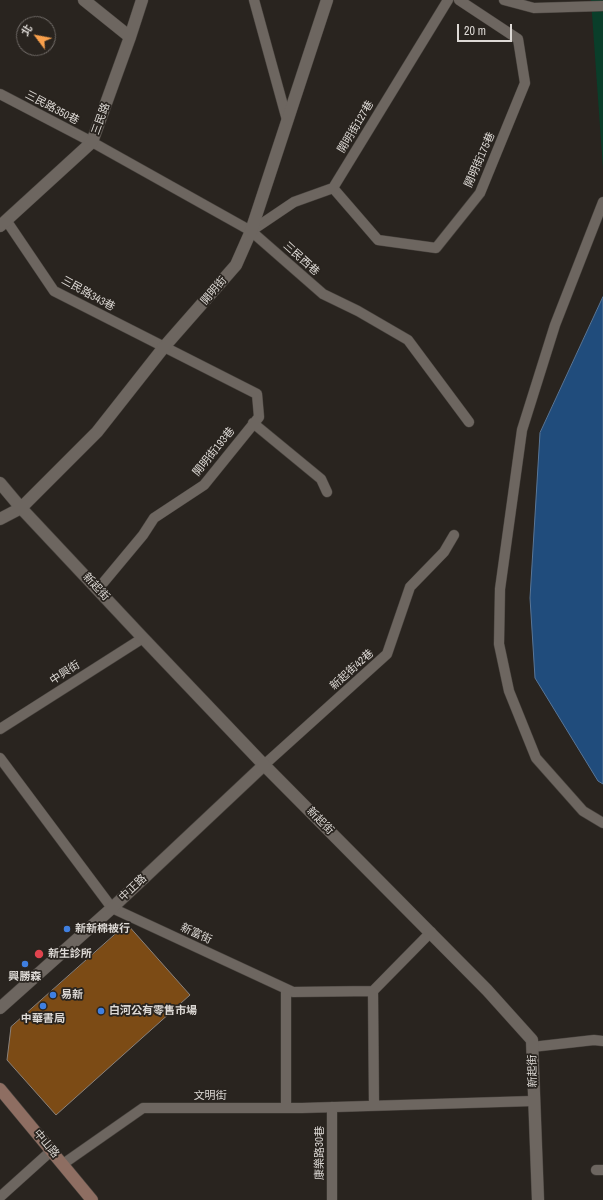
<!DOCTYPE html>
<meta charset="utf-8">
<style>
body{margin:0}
#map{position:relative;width:603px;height:1200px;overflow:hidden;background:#29241f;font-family:"Archivo Narrow","Noto Sans TC",sans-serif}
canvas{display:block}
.north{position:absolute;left:16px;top:16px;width:40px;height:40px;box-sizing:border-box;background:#29241f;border:1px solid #716c68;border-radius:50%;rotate:302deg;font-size:11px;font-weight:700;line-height:16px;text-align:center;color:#ddd9d5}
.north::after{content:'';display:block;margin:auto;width:14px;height:18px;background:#f9a04c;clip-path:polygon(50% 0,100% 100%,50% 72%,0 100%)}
.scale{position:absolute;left:457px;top:24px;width:55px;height:18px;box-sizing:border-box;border:2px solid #ddd9d5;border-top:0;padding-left:5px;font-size:12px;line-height:14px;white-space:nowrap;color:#ddd9d5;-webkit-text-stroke:3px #29241f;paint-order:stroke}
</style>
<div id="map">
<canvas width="603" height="1200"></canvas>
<div class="north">北</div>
<div class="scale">20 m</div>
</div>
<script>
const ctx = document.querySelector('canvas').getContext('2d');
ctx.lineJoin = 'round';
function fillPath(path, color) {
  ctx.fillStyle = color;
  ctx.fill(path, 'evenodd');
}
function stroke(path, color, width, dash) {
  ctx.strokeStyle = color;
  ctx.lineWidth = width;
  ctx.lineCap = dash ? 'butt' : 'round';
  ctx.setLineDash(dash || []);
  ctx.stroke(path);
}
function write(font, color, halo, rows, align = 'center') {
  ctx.font = font + ' "Archivo Narrow","Noto Sans TC",sans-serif';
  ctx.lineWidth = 3.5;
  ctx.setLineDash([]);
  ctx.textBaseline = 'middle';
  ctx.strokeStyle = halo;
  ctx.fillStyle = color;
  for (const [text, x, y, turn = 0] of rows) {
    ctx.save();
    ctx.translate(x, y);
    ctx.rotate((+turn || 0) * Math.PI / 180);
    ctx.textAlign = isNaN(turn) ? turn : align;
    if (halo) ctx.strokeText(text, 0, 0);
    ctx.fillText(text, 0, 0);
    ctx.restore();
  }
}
fillPath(new Path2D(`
 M591,0h12v169z`), '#0a3e2a');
const water = new Path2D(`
 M603,297v487l-5,-3 -63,-103 -5,-80 10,-165z`);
fillPath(water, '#204c7c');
stroke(water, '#597697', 1);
const building = new Path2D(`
 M127,924l63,71 -134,120 -49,-55 4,-33z`);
fillPath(building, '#7c4b15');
stroke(building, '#8a827c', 1);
const lane = new Path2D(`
 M254,0l33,120
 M504,0l30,8 69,-2
 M0,94l92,48 159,89 72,63 35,17 50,29 61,82
 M333,188l45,52 58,8 44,-55 45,-110 -7,-44 -59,-39
 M603,202l-48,123 -33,105 -22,159 -1,55 10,47 27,67 47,53 20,12
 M6,220l48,71 203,103 2,23 -55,68 -50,33 -11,17 -45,54
 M251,231l43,-29 39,-14 115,-188
 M253,423l68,56 6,13
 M0,729l143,-91
 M0,758l112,150 181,84 80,-1 58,-59
 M264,765l123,-111 23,-67 34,-35 10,-17
 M373,991l1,115
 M532,1047l62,-7 9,1
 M332,1107v93
 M286,1108v-118
 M63,1164l80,-56h159l231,-7
 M596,1170h7
 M0,1197l51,-46`);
const street = new Path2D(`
 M84,0l46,37
 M0,226l92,-84 38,-105 12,-37
 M0,483l21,25 122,130 121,127 223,225 45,50 6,160
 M0,519l21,-11 76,-76 67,-85 72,-82 15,-34 76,-231
 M0,1008l112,-100 152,-143`);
const secondary = new Path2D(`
 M0,1089l92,111`);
stroke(lane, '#47423d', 11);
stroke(street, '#47423d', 13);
stroke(secondary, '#47423d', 13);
stroke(lane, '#6d6660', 10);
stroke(street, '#6d6660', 12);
stroke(secondary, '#8e6e62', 12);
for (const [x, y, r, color] of [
 [67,929,4,"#3f7fe0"],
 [39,954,5,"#e0444e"],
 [25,964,4,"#3f7fe0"],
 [53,995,4,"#3f7fe0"],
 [43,1006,4,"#3f7fe0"],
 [101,1011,4,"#3f7fe0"]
]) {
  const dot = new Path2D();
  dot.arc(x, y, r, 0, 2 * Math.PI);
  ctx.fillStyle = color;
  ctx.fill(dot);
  stroke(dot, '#29241f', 1.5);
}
write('11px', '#ddd9d5', '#29241f', [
 ["三民路350巷",52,108,28],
 ["三民路",101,119,-70],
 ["開明街127巷",356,127,-59],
 ["開明街175巷",480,160,-66],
 ["三民西巷",301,259,42],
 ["開明街",214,291,-49],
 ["三民路343巷",88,294,29],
 ["開明街193巷",214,452,-51],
 ["新起街",96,587,47],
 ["新起街42巷",352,670,-42],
 ["中興街",65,673,-33],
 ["新起街",320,821,45],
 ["中正路",133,888,-43],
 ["新富街",196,934,25],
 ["新起街",533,1071,-91],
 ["文明街",210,1096],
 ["中山路",46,1144,50],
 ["康樂路30巷",320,1153,-90]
]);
write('bold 11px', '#ddd9d5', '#29241f', [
 ["新新棉被行",75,929],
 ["新生診所",48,954],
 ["興勝森",25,977,"center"],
 ["易新",61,995],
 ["白河公有零售市場",109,1011],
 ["中華書局",43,1019,"center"]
], 'left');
</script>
